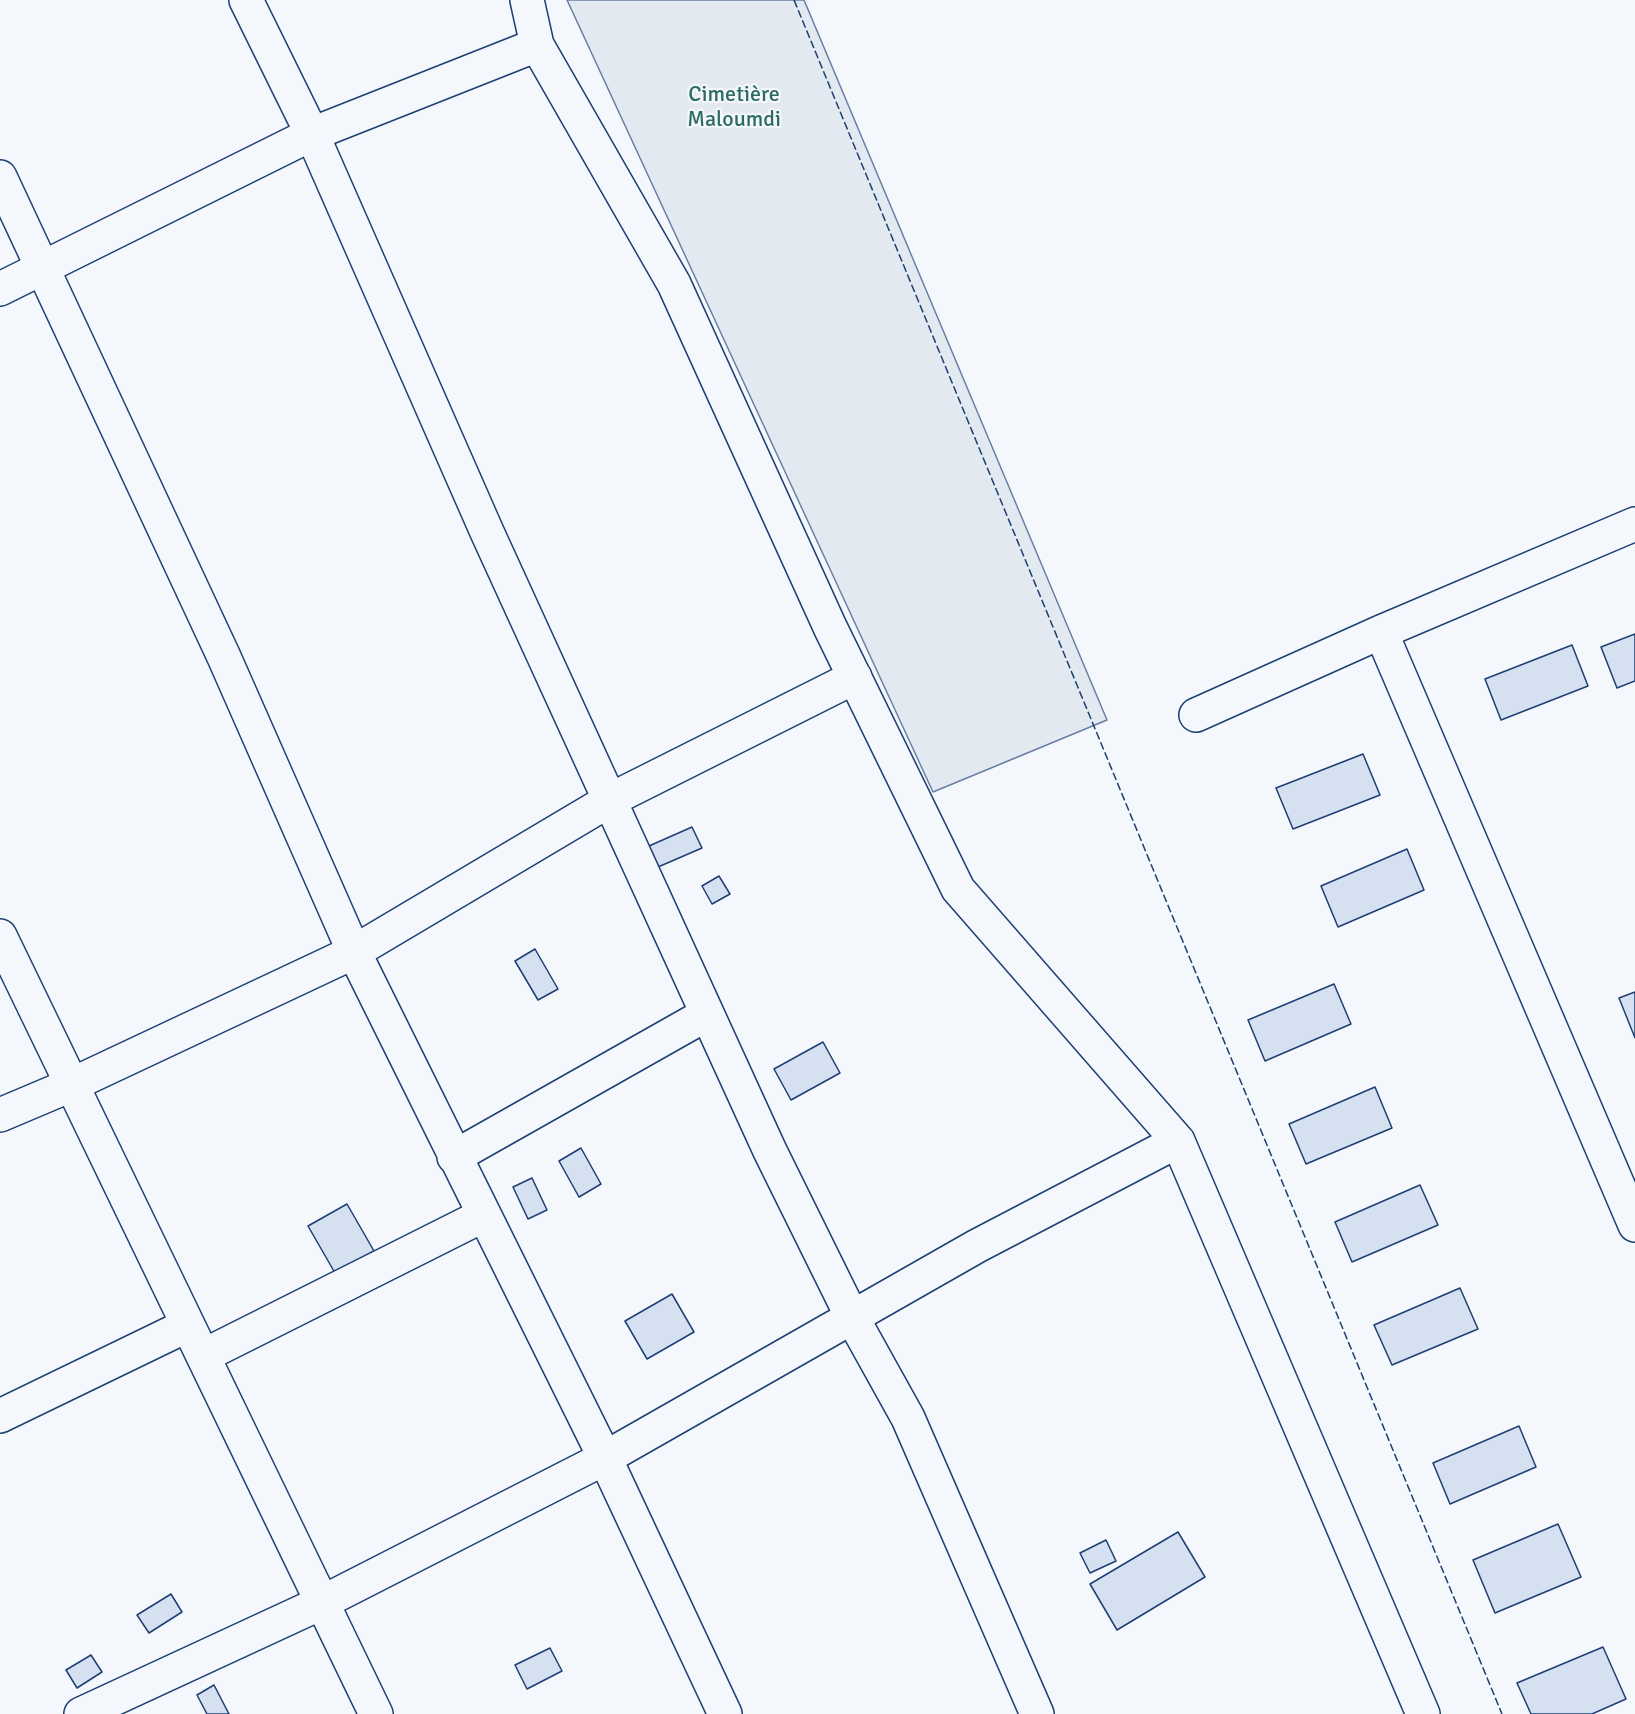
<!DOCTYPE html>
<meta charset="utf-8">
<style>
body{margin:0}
canvas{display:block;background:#f4f7fb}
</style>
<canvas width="1635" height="1714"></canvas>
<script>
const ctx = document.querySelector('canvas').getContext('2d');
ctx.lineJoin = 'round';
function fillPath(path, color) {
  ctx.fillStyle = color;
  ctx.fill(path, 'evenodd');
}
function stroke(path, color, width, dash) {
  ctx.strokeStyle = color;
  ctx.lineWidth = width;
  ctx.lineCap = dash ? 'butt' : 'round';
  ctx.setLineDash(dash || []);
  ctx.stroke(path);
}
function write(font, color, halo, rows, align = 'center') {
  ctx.font = font + ' Signika,sans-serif';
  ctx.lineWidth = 4.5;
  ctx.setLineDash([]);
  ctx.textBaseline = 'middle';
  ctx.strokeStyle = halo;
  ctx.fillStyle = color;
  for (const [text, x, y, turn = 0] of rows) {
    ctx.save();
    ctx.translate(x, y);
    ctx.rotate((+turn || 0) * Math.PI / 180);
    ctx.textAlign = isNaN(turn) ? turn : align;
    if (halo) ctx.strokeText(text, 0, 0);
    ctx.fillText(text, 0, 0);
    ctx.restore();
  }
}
const green = new Path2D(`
 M567,0h237l303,720 -174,72z`);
fillPath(green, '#e3e9f0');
stroke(green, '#687fa3', 1.5);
const building = new Path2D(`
 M1635,634v47l-18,7 -16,-41z
 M1572,645l16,41 -87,34 -16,-41z
 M1363,754l17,41 -87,34 -17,-41z
 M692,827l10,21 -44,19 -9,-21z
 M1407,849l17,41 -86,37 -17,-41z
 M719,876l11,18 -18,10 -10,-18z
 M535,949l23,40 -20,11 -23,-39z
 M1334,984l17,40 -86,37 -17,-41z
 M1635,992v46l-16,-40z
 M823,1042l17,31 -49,27 -17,-31z
 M1375,1087l17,41 -86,36 -17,-40z
 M581,1148l20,36 -22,13 -20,-36z
 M532,1178l15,32 -19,9 -15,-32z
 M1420,1185l18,40 -86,37 -17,-40z
 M347,1204l27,47 -39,22 -27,-47z
 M1460,1288l18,41 -86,36 -18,-40z
 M672,1294l22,38 -47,27 -22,-38z
 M1519,1426l17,41 -86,37 -17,-41z
 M1558,1524l23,53 -86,36 -22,-53z
 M1178,1532l27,45 -88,53 -27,-46z
 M1106,1540l10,21 -26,12 -10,-20z
 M171,1594l11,18 -33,21 -12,-18z
 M1603,1647l23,52 -34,15h-61l-14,-31z
 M550,1648l12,23 -35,18 -12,-24z
 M91,1655l11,17 -25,16 -11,-18z
 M214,1685l15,29h-22l-10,-19z`);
fillPath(building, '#d5e0f0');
stroke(building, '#1d3f73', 1.5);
const minor = new Path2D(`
 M246,0l66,134 175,398 283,619 83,168 55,99 129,296
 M527,0l10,45 137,239 156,343 128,262 220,252 245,573
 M0,177l224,480 130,295 251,506 120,256
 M0,289l312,-155 225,-89
 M1381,632l254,593
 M1196,715l185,-83 254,-108
 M0,936l376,778
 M0,1115l71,-30 283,-133 256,-152 245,-123
 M454,1157l253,-143
 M203,1356l281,-141
 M0,1416l188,-91
 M81,1714l240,-111 284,-145 372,-212 201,-105`);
stroke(minor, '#1d3f73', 36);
stroke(minor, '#f4f7fb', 33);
stroke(new Path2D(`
 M794,0l708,1714`), '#1d3f73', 1.5, [8, 3]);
write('22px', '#2c6c60', '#f4f7fb', [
 ["Cimetière",734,95],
 ["Maloumdi",734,120]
]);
</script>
